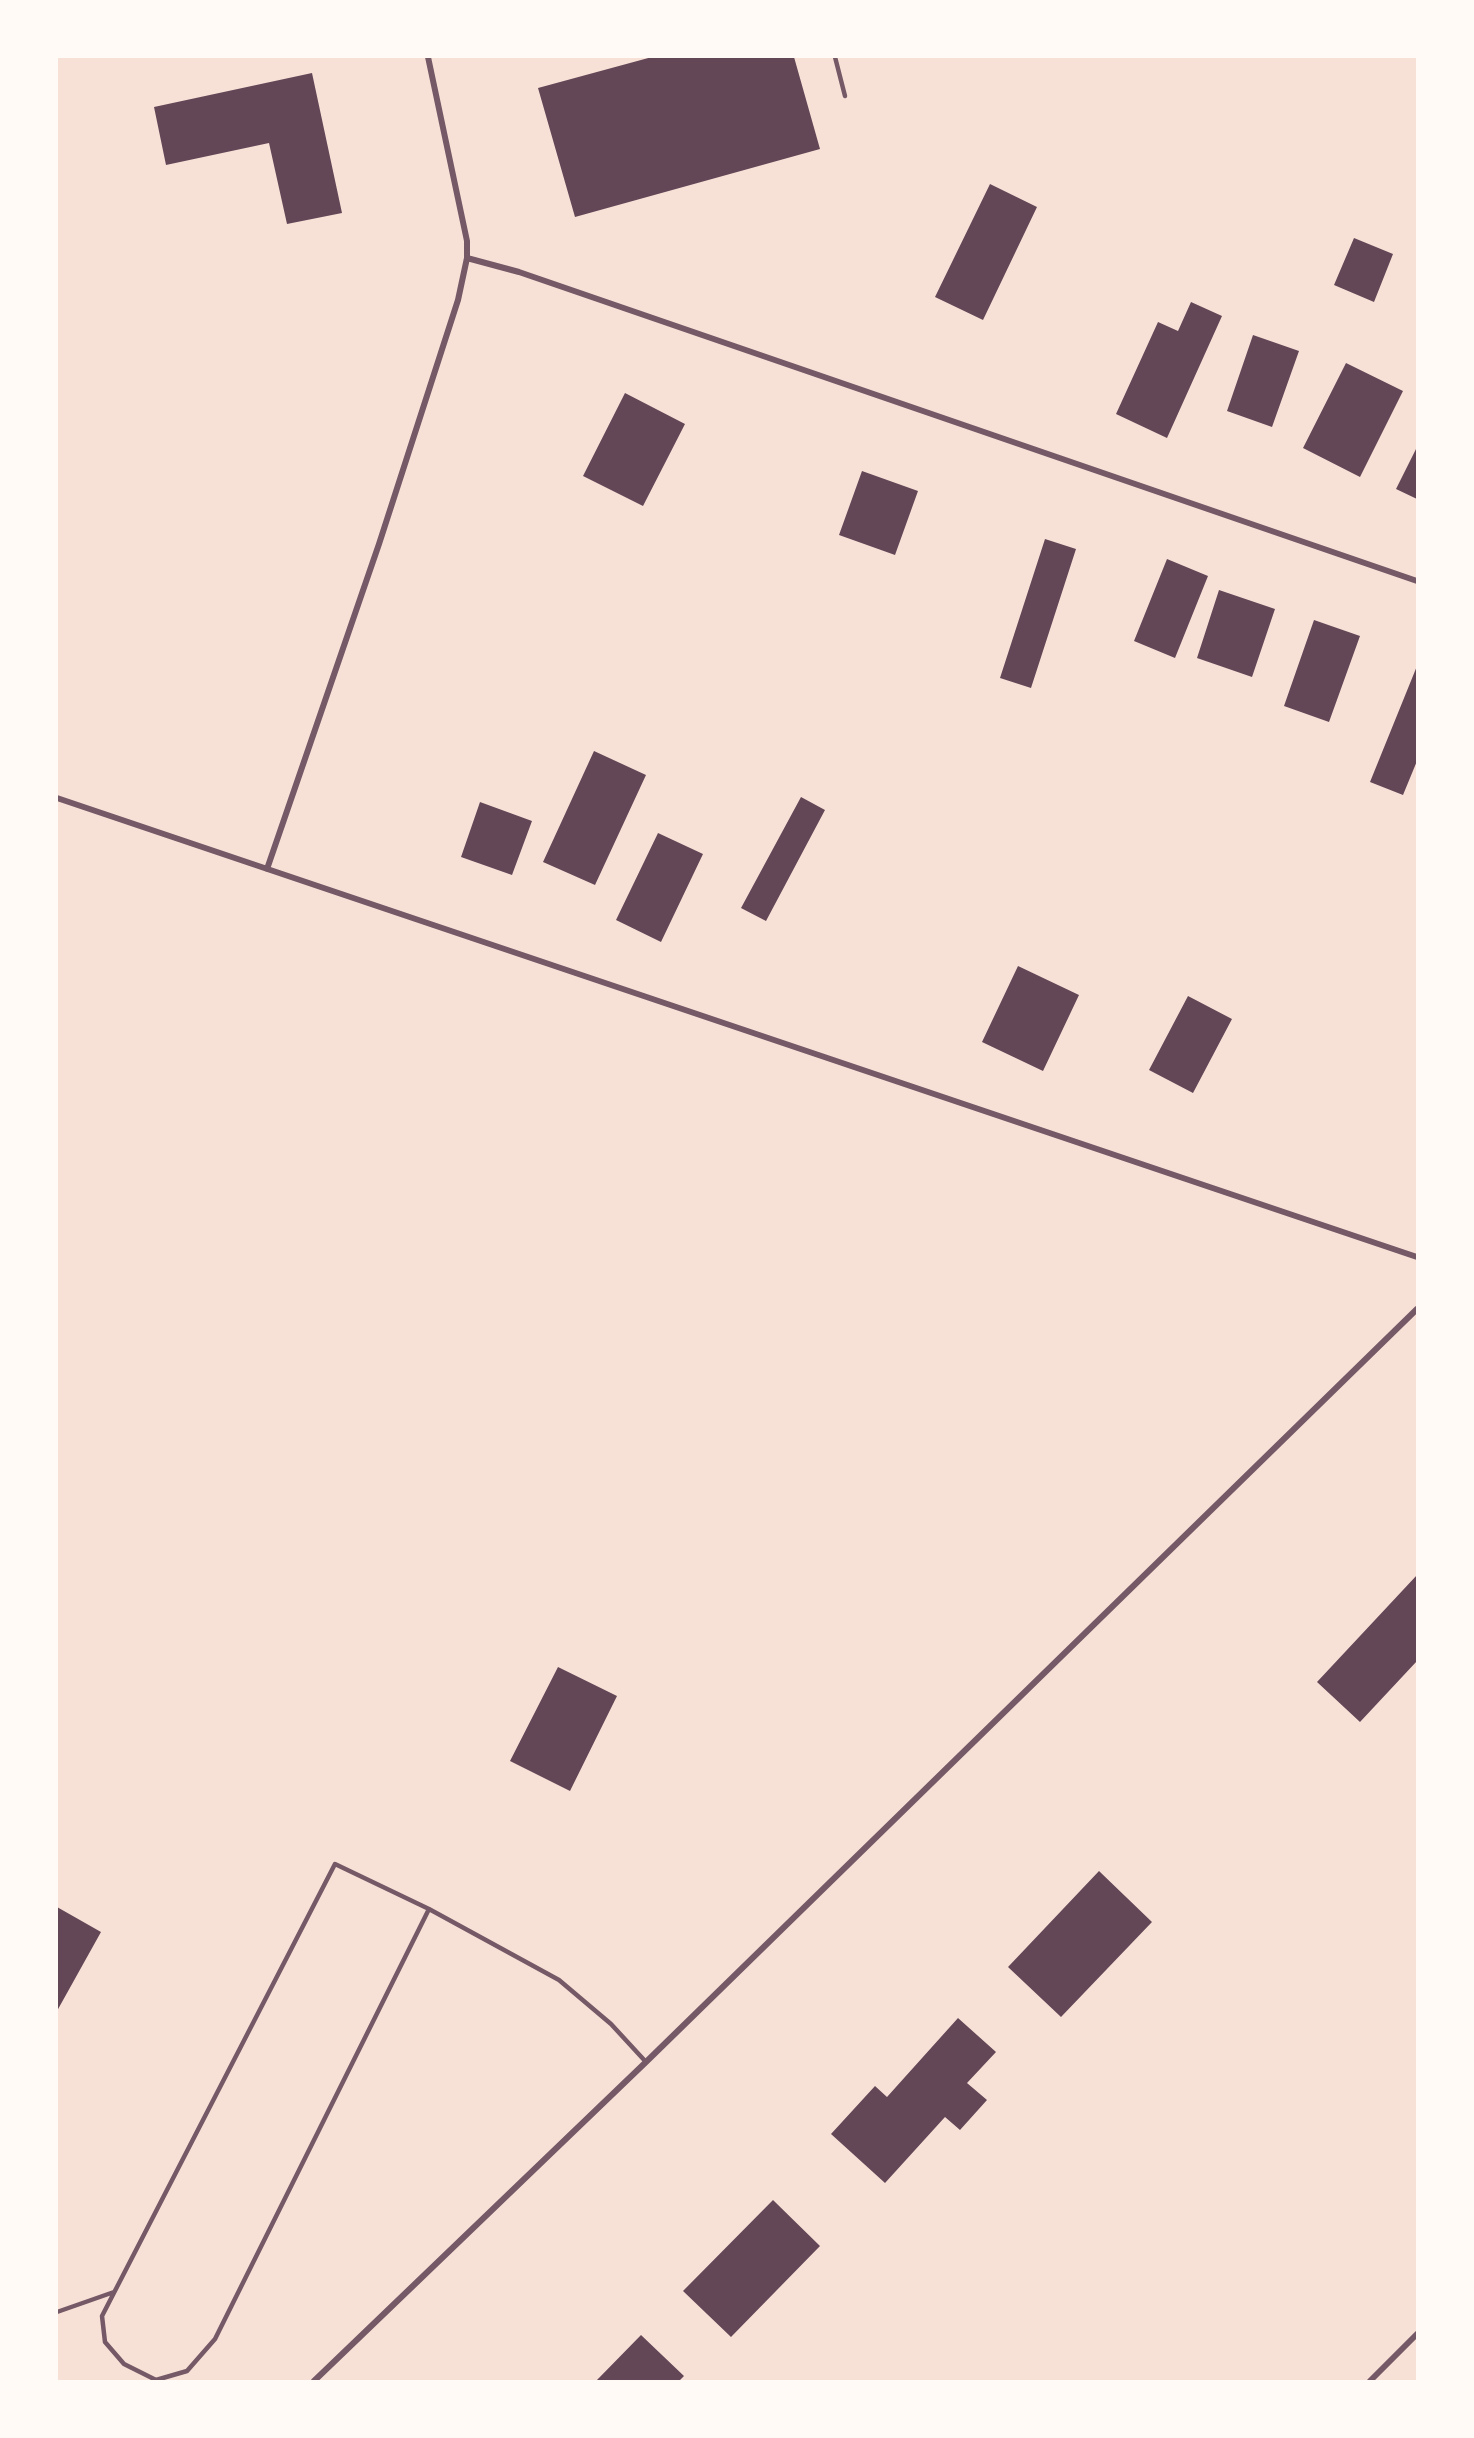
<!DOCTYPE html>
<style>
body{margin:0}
#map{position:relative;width:1474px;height:2438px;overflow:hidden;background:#f7e1d7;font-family:"Nunito Sans",sans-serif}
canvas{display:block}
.frame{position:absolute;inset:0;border:58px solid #fffaf5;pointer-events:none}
</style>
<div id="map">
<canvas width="1474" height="2438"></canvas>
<div class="frame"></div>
</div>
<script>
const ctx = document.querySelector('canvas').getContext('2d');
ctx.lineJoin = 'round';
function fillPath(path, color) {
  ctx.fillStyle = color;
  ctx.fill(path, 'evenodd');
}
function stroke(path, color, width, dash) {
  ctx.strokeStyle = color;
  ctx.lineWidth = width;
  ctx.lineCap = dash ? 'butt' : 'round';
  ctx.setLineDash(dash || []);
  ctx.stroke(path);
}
fillPath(new Path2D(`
 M652,57h142l26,92 -245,68 -37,-129z
 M312,73l30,140 -55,11 -18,-81 -103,22 -12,-58z
 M990,184l47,23 -54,113 -48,-23z
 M1354,238l39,16 -19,48 -40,-17z
 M1191,302l31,14 -55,122 -51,-24 42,-92 20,9z
 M1253,335l46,16 -27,76 -45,-16z
 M1346,363l57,28 -43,86 -57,-29z
 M625,393l60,31 -42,82 -60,-30z
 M1417,447v52l-21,-10z
 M862,471l56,20 -23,64 -56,-20z
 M1045,539l31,10 -45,139 -31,-10z
 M1167,559l41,17 -33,82 -41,-17z
 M1219,590l56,19 -23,68 -55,-19z
 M1314,620l46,16 -31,86 -45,-16z
 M1417,666v95l-14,34 -33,-13z
 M594,751l52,24 -51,110 -52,-23z
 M801,797l24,13 -59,111 -25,-13z
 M480,802l52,19 -20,54 -51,-18z
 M658,833l45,21 -42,88 -45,-22z
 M1018,966l61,29 -36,76 -61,-29z
 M1188,996l44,23 -39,74 -44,-23z
 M1417,1575v86l-57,61 -43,-40z
 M558,1667l59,29 -47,95 -60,-30z
 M1099,1871l53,51 -91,95 -53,-50z
 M57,1907l44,25 -44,79z
 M958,2018l38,34 -29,31 20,17 -27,30 -15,-13 -60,66 -54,-49 44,-48 12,11z
 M773,2200l47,46 -89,91 -48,-46z
 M641,2335l43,41 -5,5h-83z`), '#644757');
stroke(new Path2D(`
 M835,57l10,39
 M429,1909l-214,430 -28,32 -31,9 -32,-16 -19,-22 -3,-26 233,-452 94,45 130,71 52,44 35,38
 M57,2312l57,-20`), '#755966', 4.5);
stroke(new Path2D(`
 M467,258l52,14 898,309
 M57,798l1360,459
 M267,869l112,-325 79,-244 9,-42v-17l-39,-184
 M314,2381l332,-319 771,-753
 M1370,2381l47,-47`), '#755966', 6);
</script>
